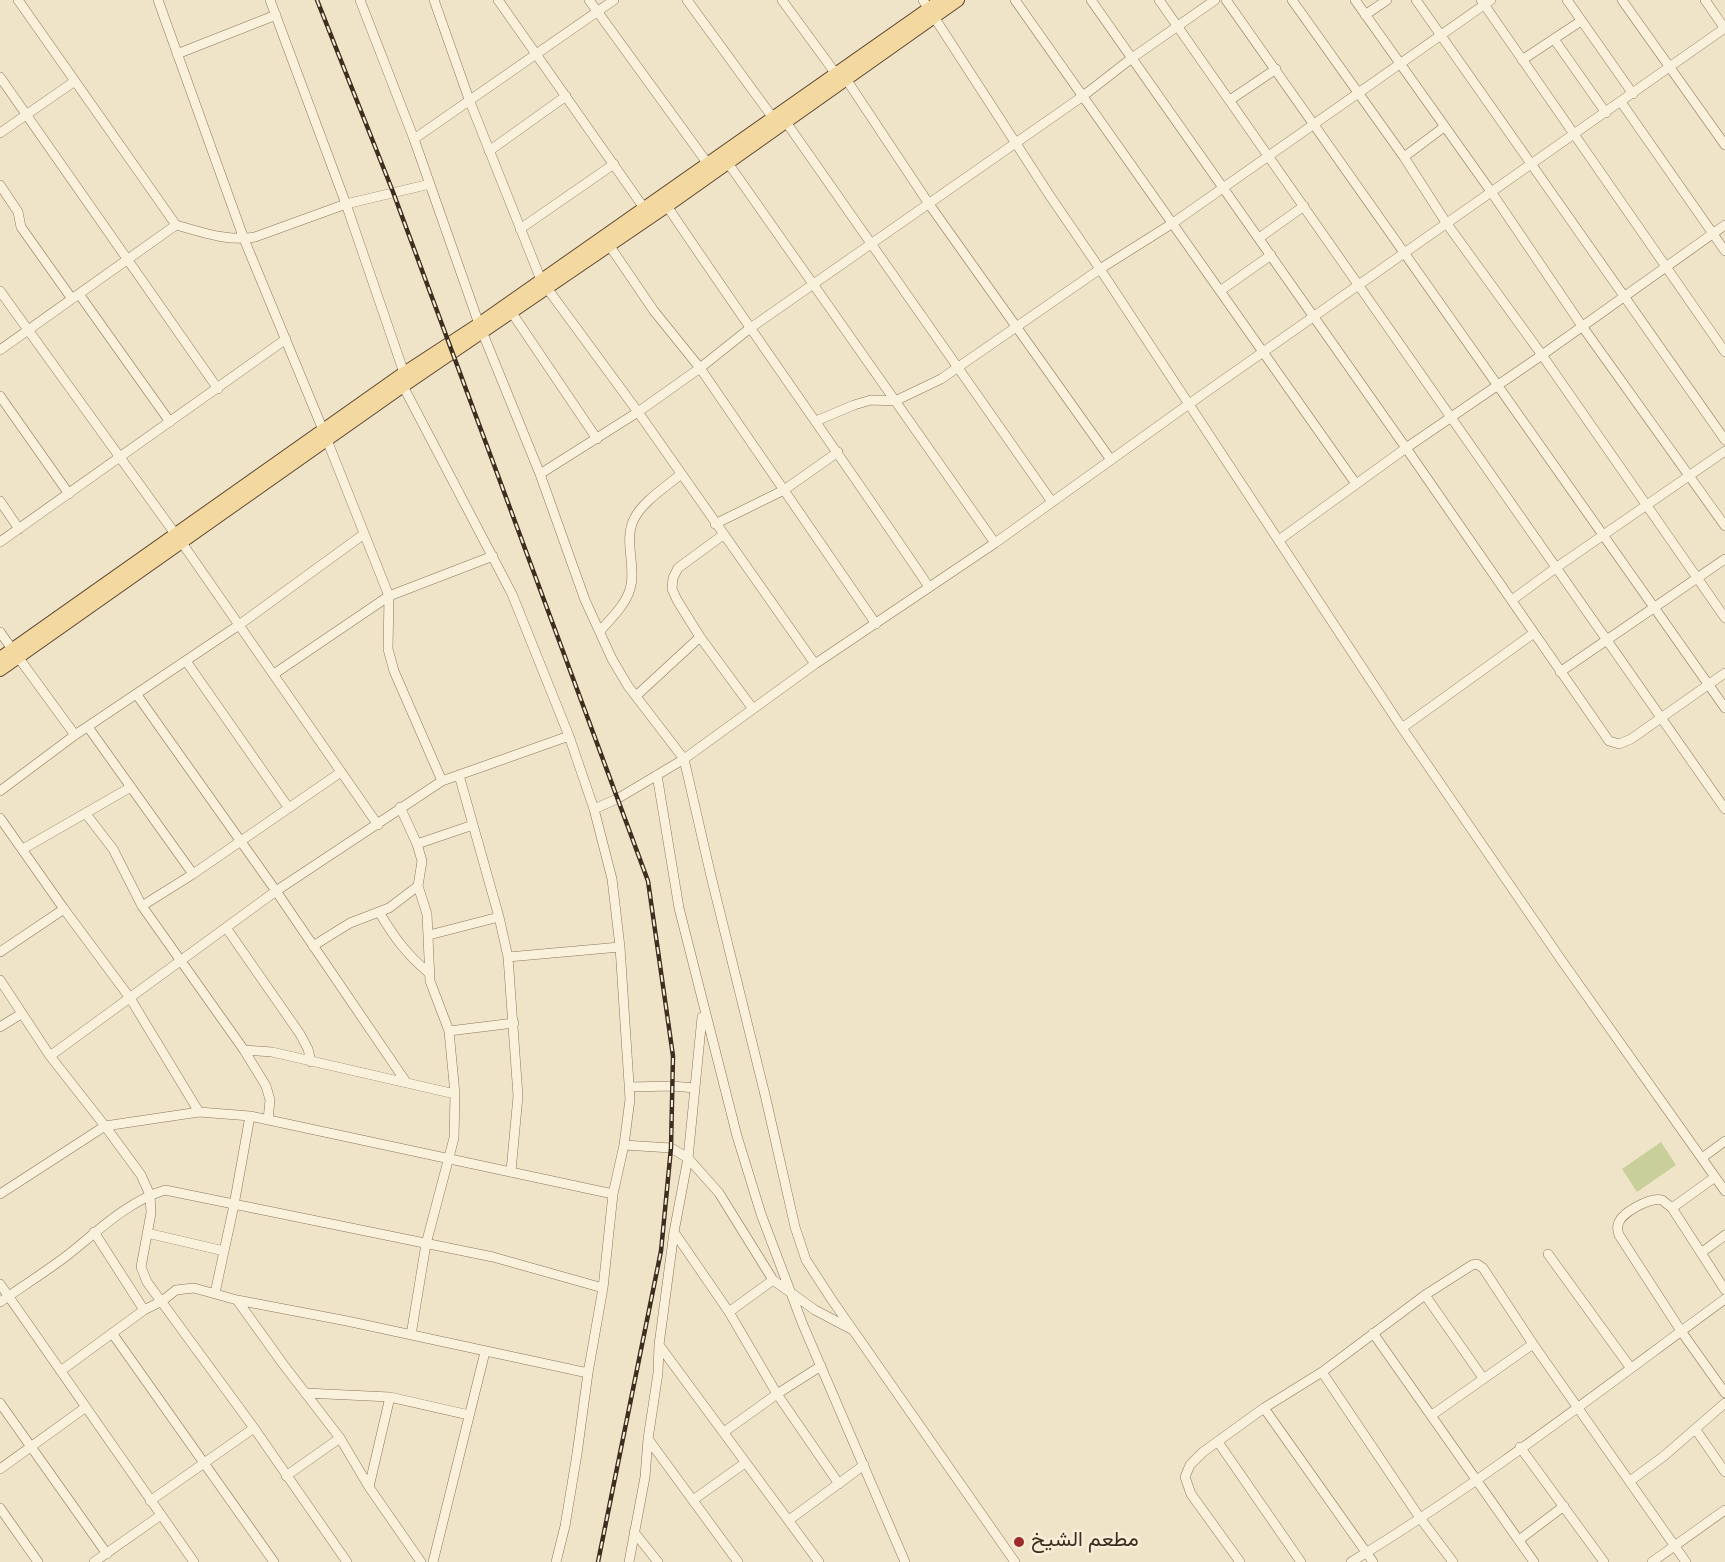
<!DOCTYPE html>
<meta charset="utf-8">
<style>
body{margin:0}
canvas{display:block;background:#f0e4c8}
</style>
<canvas width="1725" height="1562"></canvas>
<script>
const ctx = document.querySelector('canvas').getContext('2d');
ctx.lineJoin = 'round';
function fillPath(path, color) {
  ctx.fillStyle = color;
  ctx.fill(path, 'evenodd');
}
function stroke(path, color, width, dash) {
  ctx.strokeStyle = color;
  ctx.lineWidth = width;
  ctx.lineCap = dash ? 'butt' : 'round';
  ctx.setLineDash(dash || []);
  ctx.stroke(path);
}
function write(font, color, halo, rows, align = 'center') {
  ctx.font = font + ' Spectral,Vazirmatn,serif';
  ctx.lineWidth = 5;
  ctx.setLineDash([]);
  ctx.textBaseline = 'middle';
  ctx.strokeStyle = halo;
  ctx.fillStyle = color;
  for (const [text, x, y, turn = 0] of rows) {
    ctx.save();
    ctx.translate(x, y);
    ctx.rotate((+turn || 0) * Math.PI / 180);
    ctx.textAlign = isNaN(turn) ? turn : align;
    if (halo) ctx.strokeText(text, 0, 0);
    ctx.fillText(text, 0, 0);
    ctx.restore();
  }
}
fillPath(new Path2D(`
 M1661,1142l15,23 -39,27 -15,-23z`), '#c9cf9b');
const minor = new Path2D(`
 M18,0l158,225c25,7 52,17 79,12l91,-33 84,-20
 M158,0l86,239 79,191
 M270,0l76,204 58,169
 M360,0l54,139 65,185 61,150 45,126 27,59 16,27 56,73 26,113 56,227 29,128 11,33 26,40 183,262
 M434,0l36,102 71,178 97,132 177,252
 M498,0l146,208
 M589,0l119,164
 M687,0l86,118
 M782,0l54,74
 M923,0l127,196 50,73 302,459 160,233 163,230
 M1015,0l341,484
 M1091,0l315,448 203,293 10,3 12,-5 94,-66
 M1159,0l566,809
 M1226,0l499,708
 M1292,0l112,157 43,67 95,131 183,263
 M1355,0l137,193 90,133 143,200
 M1416,0l309,440
 M1481,0l244,352
 M1567,0l66,94
 M1622,0l103,145
 M1705,0l20,29
 M1365,15l22,-15
 M1554,39l52,74
 M177,54l99,-39
 M1522,60l59,-39
 M0,77l218,312
 M846,79l83,125 182,256
 M1230,100l46,-31
 M1621,102l104,149
 M786,122l266,380
 M0,133l75,-52
 M414,139l200,-139
 M489,151l77,-55
 M1404,157l40,-30
 M728,163l267,380
 M0,185l18,27 3,15 51,72
 M667,206c86,128 176,253 262,381
 M520,229l94,-65
 M1259,238l45,-32
 M609,245l45,66 46,57 49,-39 334,-233 49,-38 83,-58
 M0,291l176,244
 M1220,291l51,-36
 M79,294l91,128
 M512,313l85,126
 M0,350l176,-125
 M403,386l109,208 57,142 25,73 18,70 8,68 10,152 -6,46 -11,49 -10,94 -15,85 -11,81 -12,72 -9,36
 M0,396l69,98
 M816,421l38,-16 17,-5 24,1 46,-22 159,-110 73,-46 318,-223
 M327,440l62,156 -1,53 6,22 48,110
 M540,474l98,-62 62,-44 176,256
 M0,501l19,28
 M715,524l69,-34 54,-38
 M723,535l-45,33 -5,10 -1,11 5,11 23,37 53,72
 M1279,540l127,-92 136,-93 183,-130
 M0,542l286,-203
 M182,543l196,282
 M1512,600l45,-33 168,-116
 M600,631c11,-13 25,-25 30,-42 7,-22 -7,-48 4,-70 9,-18 32,-32 47,-45
 M0,632l12,17
 M18,657l57,78
 M186,661l102,146
 M1560,672l165,-113
 M274,674l115,-78 104,-40
 M137,695l139,196 130,191
 M636,696l64,-59
 M88,727l105,147
 M1402,728l132,-95
 M459,775l40,142 9,40 10,139 -7,75
 M657,775l22,133 58,228 24,78 42,111 102,237
 M0,791l75,-56 164,-110 125,-91
 M400,807l17,37 5,17 -4,25 9,28 3,67 19,50 6,63 -1,44 -28,106 -15,91
 M594,809l23,-10 67,-40 131,-95 180,-121 194,-139 536,-376
 M86,814l27,35 29,57 102,144 22,36 4,14 -2,20
 M0,818l64,91 66,89 69,114
 M417,844l56,-19
 M23,849l108,-62
 M142,906l51,-32 148,-102
 M379,912c15,25 27,42 50,61
 M227,929l73,105 8,15 3,13
 M429,935l70,-18
 M313,946l37,-23 39,-15 29,-22
 M0,952l64,-43
 M508,957l112,-10
 M0,980l50,76 55,70 36,49 9,20 1,18 -10,54 6,15 107,146 93,134
 M0,1027l21,-13
 M449,1031l65,-8
 M244,1050l28,2 183,42
 M50,1056l226,-165 166,-110 127,-45
 M629,1087l43,-1 23,2
 M624,1145l47,3 17,10 31,35 54,87 42,30 36,19
 M1702,1158l23,-17
 M0,1194l105,-68 94,-14 51,4 363,78
 M1672,1208l43,-31
 M94,1232l50,78
 M674,1232l55,80 48,82 62,90
 M147,1233l77,18
 M1701,1253l24,-18
 M1548,1254l82,113
 M0,1284l194,278
 M1725,1290l-53,-82 -10,-8c-12,-3 -42,13 -44,25 -1,3 0,7 1,10l62,96 44,62
 M215,1293l19,-88 16,-89
 M1425,1295l58,83
 M237,1300l46,64 57,74 29,49 52,75
 M0,1302c23,-16 47,-31 69,-48 30,-24 58,-52 96,-64l328,67 110,31
 M729,1312l44,-32
 M112,1333l162,229
 M1373,1333l161,229
 M659,1345l160,217
 M62,1370l82,-60 18,-9 14,-11 18,-2 43,12 110,21 241,52
 M1322,1372l98,146 33,44
 M305,1393l85,4 79,18
 M0,1403l107,151
 M1264,1408l109,154
 M1432,1415l101,-71
 M1696,1430l29,42
 M724,1432l53,-38 44,-28
 M648,1439l90,123
 M1218,1442l83,120
 M1520,1447l84,115
 M0,1469l86,-62
 M286,1476l54,-38
 M1630,1481l34,-25 61,-53
 M369,1487l21,-90
 M693,1500l52,-37
 M150,1501l104,-73
 M0,1508l38,54
 M789,1520l75,-55
 M634,1532l24,30
 M1519,1540l45,-34
 M94,1562l67,-47
 M433,1562l52,-210
 M629,1562l16,-85 3,-38 10,-66 1,-28 15,-113 14,-74 14,-141
 M1240,1562l-49,-68 -6,-17 5,-12 13,-13 61,-44 58,-36 103,-77 47,-30 5,-1 6,4 50,76 153,218
 M1351,1562c130,-79 251,-173 374,-263
 M1652,1562l73,-52`);
const major = new Path2D(`
 M0,658l404,-285 75,-49 462,-324
 M0,670l403,-284 264,-180 291,-206`);
stroke(minor, '#8d765c', 10);
stroke(major, '#5b4430', 14);
stroke(minor, '#faf1dc', 9);
stroke(major, '#f3d9a0', 12);
const rail = new Path2D(`
 M317,0l76,192 255,689 25,175 -2,92 -10,103 -63,311`);
stroke(rail, '#3d2e20', 4.5);
stroke(rail, '#f7eed8', 2, [7]);
for (const [x, y, r, color] of [
 [1019,1542,6,"#9e2a2b"]
]) {
  const dot = new Path2D();
  dot.arc(x, y, r, 0, 2 * Math.PI);
  ctx.fillStyle = color;
  ctx.fill(dot);
  stroke(dot, '#f7eed8', 2);
}
write('21px', '#3d2e20', '#f7eed8', [
 ["مطعم الشيخ",1031,1542]
], 'left');
</script>
